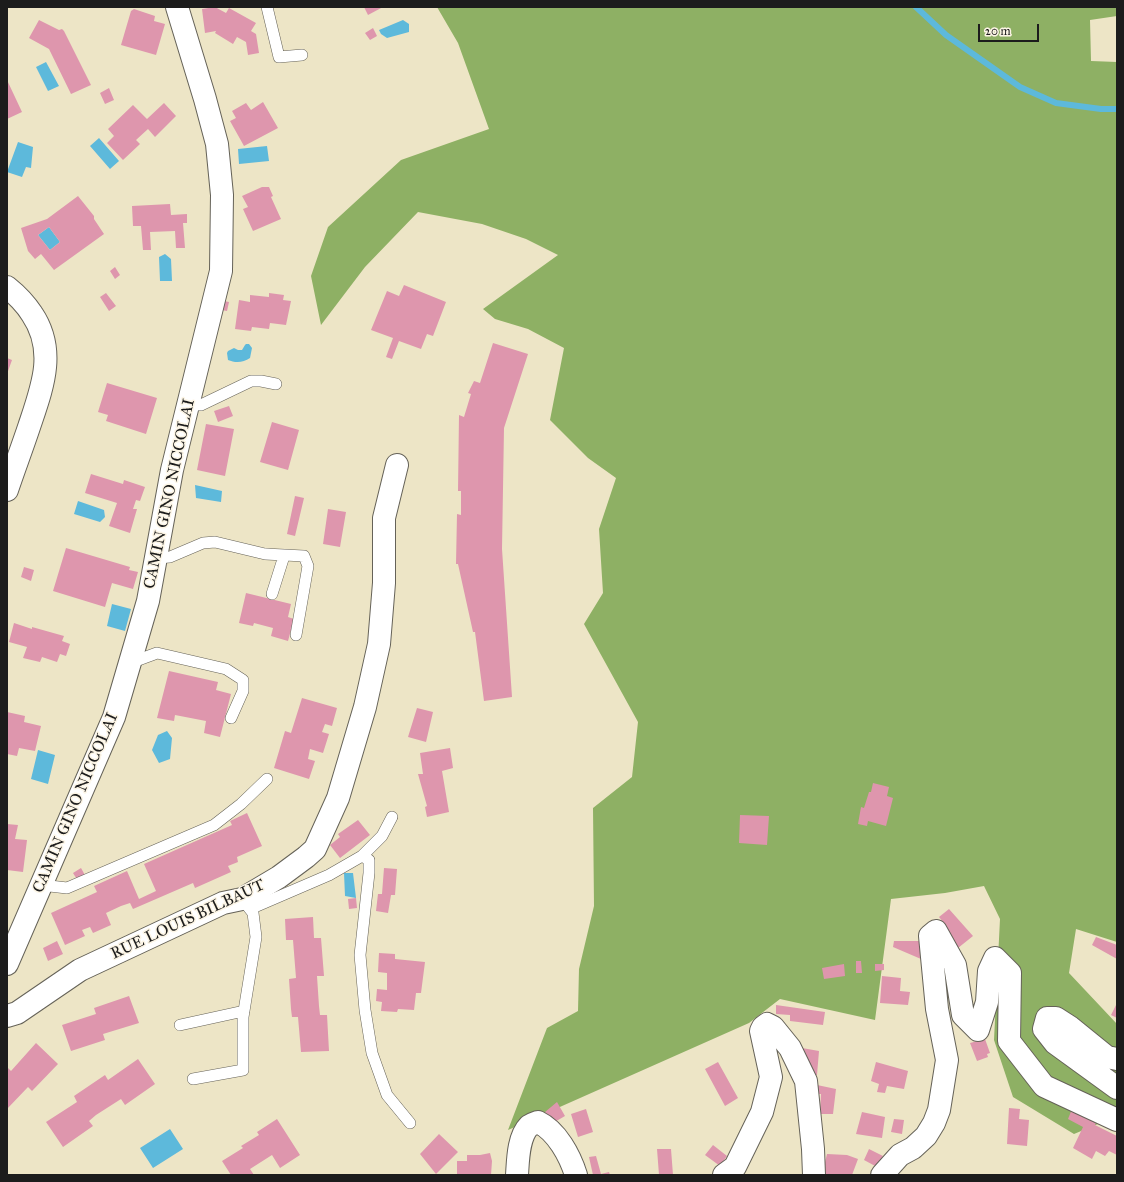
<!DOCTYPE html>
<style>
body{margin:0}
#map{position:relative;width:1124px;height:1182px;overflow:hidden;background:#ede5c6;font-family:"IM FELL Great Primer",serif}
canvas{display:block}
.frame{position:absolute;inset:0;border:8px solid #1c1c1c;pointer-events:none}
.scale{position:absolute;left:978px;top:24px;width:61px;height:18px;box-sizing:border-box;border:2px solid #1c1c1c;border-top:0;padding-left:5px;font-size:12px;line-height:14px;white-space:nowrap;color:#1c1c1c;-webkit-text-stroke:3px #fcf5e5;paint-order:stroke}
</style>
<div id="map">
<canvas width="1124" height="1182"></canvas>
<div class="frame"></div>
<div class="scale">20 m</div>
</div>
<script>
const ctx = document.querySelector('canvas').getContext('2d');
ctx.lineJoin = 'round';
function fillPath(path, color) {
  ctx.fillStyle = color;
  ctx.fill(path, 'evenodd');
}
function stroke(path, color, width, dash) {
  ctx.strokeStyle = color;
  ctx.lineWidth = width;
  ctx.lineCap = dash ? 'butt' : 'round';
  ctx.setLineDash(dash || []);
  ctx.stroke(path);
}
function write(font, color, halo, rows, align = 'center') {
  ctx.font = font + ' "IM FELL Great Primer",serif';
  ctx.lineWidth = 3;
  ctx.setLineDash([]);
  ctx.textBaseline = 'middle';
  ctx.strokeStyle = halo;
  ctx.fillStyle = color;
  for (const [text, x, y, turn = 0] of rows) {
    ctx.save();
    ctx.translate(x, y);
    ctx.rotate((+turn || 0) * Math.PI / 180);
    ctx.textAlign = isNaN(turn) ? turn : align;
    if (halo) ctx.strokeText(text, 0, 0);
    ctx.fillText(text, 0, 0);
    ctx.restore();
  }
}
fillPath(new Path2D(`
 M437,7h680v9l-27,4 1,41 26,1v880l-41,-13 -7,44 48,51v92l-43,18 -61,-37 -19,-57 6,-121 -16,-33 -39,7 -54,6 -16,121 -95,-21 -31,24 -241,107 39,-102 31,-17 1,-42 15,-63 -1,-98 39,-31 6,-55 -54,-98 19,-31 -4,-64 17,-51 -28,-20 -38,-38 14,-72 -36,-19 -33,-10 -12,-10 75,-54 -32,-16 -44,-15 -64,-12 -53,55 -44,58 -10,-49 17,-49 73,-67 88,-31 -31,-86z`), '#8eb064');
fillPath(new Path2D(`
 M403,20l6,4v8l-22,6 -6,-4 -2,-4z
 M46,62l13,24 -11,5 -12,-24z
 M99,138l20,23 -9,8 -20,-23z
 M18,142l15,5 -2,21 -5,-1 -4,10 -15,-5z
 M267,146l2,15 -30,3 -1,-15z
 M49,227l11,15 -10,8 -12,-15z
 M165,254l6,5 1,22h-12l-1,-24z
 M246,344h3l3,4 -2,10c-7,5 -15,5 -22,2l-1,-7 1,-2 6,-3 4,2h4l3,-5z
 M195,485l27,6 -1,11 -25,-4z
 M78,501l26,9 1,7 -5,5 -26,-8z
 M112,604l19,5 -6,22 -18,-5z
 M167,731l5,7 -2,21 -11,4 -7,-13 6,-15z
 M38,750l17,5 -7,29 -17,-5z
 M344,873h9l3,25 -11,-2z
 M170,1129l13,20 -30,19 -13,-20z`), '#5db9db');
stroke(new Path2D(`
 M916,7l30,28 74,52 36,16 45,6h16`), '#5db9db', 6);
fillPath(new Path2D(`
 M215,7l11,6 3,-5 27,15 -5,8 5,3 3,19 -11,2 -2,-13 -9,-5 -4,7 -18,-11 1,-2 -11,2 -3,-24z
 M364,7h19l-15,8z
 M134,9l21,7 -1,5 11,3 -9,31 -35,-10 10,-34z
 M39,20l20,10 3,-1 2,2 27,54 -20,9 -22,-45 -20,-11z
 M373,28l4,8 -7,4 -5,-7z
 M7,80l15,32 -15,7z
 M109,88l5,12 -9,4 -5,-11z
 M263,102l15,26 -34,18 -14,-25 6,-3 -4,-7 14,-8 5,7z
 M164,103l12,13 -21,21 -7,-8 -12,11 4,4 -17,16 -16,-17 7,-7 -6,-7 25,-24 14,14z
 M262,187h7l4,9 -2,1 10,22 -28,12 -10,-22 5,-2 -6,-11z
 M78,196l16,20v3l10,15 -50,36 -13,-16 -6,5 -7,-8 -7,-23 26,-9zM49,227l11,15 -10,8 -12,-15z
 M170,204l1,11 16,-1v9h-4l2,25h-9l-1,-17 -25,1 1,18h-8l-2,-24h-8l-1,-20z
 M115,267l5,8 -5,4 -5,-8z
 M404,285l42,17 -13,34 -6,-2 -6,15 -22,-8 -7,18 -6,-2 7,-19 -22,-8 16,-39 12,5z
 M106,293l10,13 -7,5 -9,-14z
 M269,293l15,2 -1,5 8,1 -5,24 -16,-2 -1,6 -17,-2 -1,4 -16,-2 4,-29 11,2v-7l19,2z
 M224,301l5,1 -2,9 -5,-1z
 M493,343l35,11 -24,74 -2,121 10,148 -28,4 -9,-69h-2l-15,-68h-2l1,-50 4,1v-24h-3l1,-76 5,2 7,-23 -3,-1 6,-12 6,2z
 M7,358l5,2 -5,14z
 M107,383l50,15 -11,36 -40,-13 2,-6 -10,-3z
 M229,406l4,10 -15,6 -4,-11z
 M272,422l27,8 -11,40 -28,-8z
 M206,424l28,5 -9,47 -28,-6z
 M91,474l32,10 1,-4 21,7 -5,14 -4,-1 -3,9h4l-7,24 -21,-7 8,-23 -32,-10z
 M295,496l9,2 -9,38 -8,-2z
 M328,509l18,3 -6,35 -17,-3z
 M66,548l64,19 -1,3 9,2 -5,17 -21,-6 -7,24 -52,-16z
 M24,567l10,3 -3,11 -10,-4z
 M246,593l45,11 -3,13 6,2 -6,22 -17,-5 2,-8 -19,-5 -1,3 -14,-3z
 M14,623l18,6v-2l32,9 -2,5 8,3 -4,12 -6,-2 -3,8 -15,-5 -2,5 -17,-4 4,-11 -18,-5z
 M169,671l49,11 -2,8 15,4 -11,43 -16,-4 2,-12 -31,-6 -1,6 -17,-3z
 M302,698l35,10 -5,18 -7,-2 -3,8 7,2 -6,19 -13,-4 -2,10 7,2 -6,18 -35,-11 11,-37 6,2z
 M417,708l16,4 -7,30 -18,-5z
 M7,712l18,4 -1,6 17,4 -6,25 -16,-3 -2,8 -10,-2z
 M450,748l3,20 -11,3 7,41 -22,5 -2,-10 2,-1 -9,-32h5l-3,-21z
 M873,783l16,4 -2,9 6,2 -7,28 -18,-5 -1,5 -9,-2 3,-17 3,1 5,-16h2z
 M247,813l15,33 -25,11 1,5 -10,4 3,6 -36,16 -2,-5 -60,26 -3,-6 -9,3 -15,7 5,12 -18,8 -3,-6 -8,3 3,6 -20,9 -14,-32 46,-21 -3,-6 33,-15 12,28 17,-8 -12,-27 88,-39 -2,-4z
 M740,815l29,1 -2,29 -28,-2z
 M358,820l12,15 -30,23 -10,-13 10,-8 -2,-3z
 M7,824l11,1 -3,14 12,1 -4,32 -16,-2z
 M81,868l5,9 -8,4 -5,-8z
 M384,868l13,1 -2,26h-4l-3,18 -12,-2 2,-17h4z
 M356,898l1,10 -8,1 -1,-10z
 M949,909l24,27 -15,12 -19,-22 4,-4 -4,-5z
 M313,917l1,21h7l3,38h-7l2,30 1,9h7l2,36 -28,1 -3,-35h-6l-1,-8 -2,-30 7,-1 -3,-38h-7l-1,-21z
 M1096,937l21,8v14l-25,-14z
 M57,941l6,13 -15,7 -5,-13z
 M894,941h34v21l-35,-15z
 M379,953l16,1v5l30,3 -4,31h-5l-2,17 -16,-1 -1,3 -16,-1 1,-9 -6,-1 1,-12 10,1v-17l-9,-1z
 M856,961h5l1,12h-6z
 M844,964l1,12 -21,3 -2,-11z
 M875,964h9v6l-9,1z
 M882,976l19,2 -1,13 10,1 -2,13 -28,-2z
 M129,996l10,27 -36,11 2,6 -34,11 -9,-26 34,-11 -2,-6z
 M776,1005l49,7 -2,13 -33,-4v-6l-14,-1z
 M1116,1005l1,1v12l-6,-3z
 M985,1039l5,14 -3,1 1,3 -11,4 -7,-18z
 M36,1043l22,21 -26,27 -4,-4 -21,22v-42l4,4z
 M802,1048l17,3 -2,24h-8z
 M138,1059l17,25 -30,21 -4,-6 -25,16 -7,6 4,5 -30,21 -17,-25 31,-20 -3,-6 31,-21 3,5z
 M718,1062l20,36 -13,8 -20,-37z
 M876,1062l32,9 -4,18 -17,-3 -2,7 -8,-1 2,-8 -8,-3z
 M817,1085l19,4 -3,25h-13l1,-20h-4z
 M557,1102l8,14 -12,7 -8,-11z
 M1009,1108l11,1 -1,10 10,1 -2,26 -20,-2z
 M586,1109l7,23 -15,5 -7,-23z
 M1072,1109l25,12 -2,4 22,11v19l-8,-4 -4,5 -9,-5 -4,8 -19,-11 10,-21 -15,-8z
 M862,1112l23,5 -3,21 -26,-4z
 M277,1119l23,36 -20,13 -8,-13 -22,14 4,6h-23l-9,-14 21,-13 -2,-2 18,-11 -2,-3z
 M894,1119l10,1 -2,14 -11,-2z
 M439,1134l19,18 -22,22 -16,-20z
 M713,1145l14,11 -7,10 -15,-11z
 M657,1149h14l2,26h-14z
 M869,1149l14,7 -6,11 -13,-7z
 M490,1153l2,8 -1,14h-34v-14h10v-6h13z
 M827,1154l20,1 11,4 -6,16h-33l5,-9z
 M596,1156l5,18 8,-2 1,3h-17l-4,-18z`), '#de96ad');
const service = new Path2D(`
 M267,7l12,50 23,-2
 M188,404l13,1 50,-24h10l15,3
 M156,558l14,-1 33,-14 12,-1 50,12 39,2 4,10 -12,69
 M272,594l12,-38
 M130,663l27,-10 69,16 17,11v11l-12,27
 M362,856l20,-20 10,-19
 M41,885l26,3 147,-63 27,-21 26,-25
 M250,909l79,-34 33,-19 7,4v13l-9,82 5,55 7,43 15,42 23,28
 M180,1025l64,-14
 M193,1079l50,-9v-53l13,-80 -3,-24 -7,-9`);
const minor = new Path2D(`
 M7,964l107,-247 34,-116 24,-131 49,-199 1,-76 -5,-51 -12,-45 -28,-92
 M7,1016l10,-3 63,-43 143,-67 19,-4 37,-22 27,-20 9,-8 23,-51 27,-91 14,-63 5,-61v-65l13,-53
 M1117,1059l-10,-2 -37,-30 -14,-9h-9l-3,11 11,14 62,45
 M517,1175c1,-14 1,-38 12,-49 3,-2 6,-3 9,-4 19,9 32,34 38,53
 M724,1175l11,-8 27,-55 9,-35 -10,-46 2,-4 4,-3 6,3 17,21 16,33 7,68 1,26
 M882,1175l18,-20 13,-7 13,-12 8,-13 5,-13 8,-50 -10,-51 -7,-73 6,-5 19,34 8,50 15,15 9,-28 2,-31 6,-13 15,15 -1,68 35,45 73,34`);
const tertiary = new Path2D(`
 M7,287c10,8 18,16 25,27 25,37 10,74 -3,113 -7,21 -15,42 -22,63`);
stroke(service, '#656258', 12);
stroke(minor, '#656258', 24);
stroke(tertiary, '#656258', 24);
stroke(service, '#fff', 11);
stroke(minor, '#fff', 22);
stroke(tertiary, '#fff', 22);
write('16px', '#1c1c1c', '#fcf5e5', [
 ["CAMIN GINO NICCOLAI",170,494,-78],
 ["CAMIN GINO NICCOLAI",76,803,-67],
 ["RUE LOUIS BILBAUT",188,920,-25]
]);
</script>
